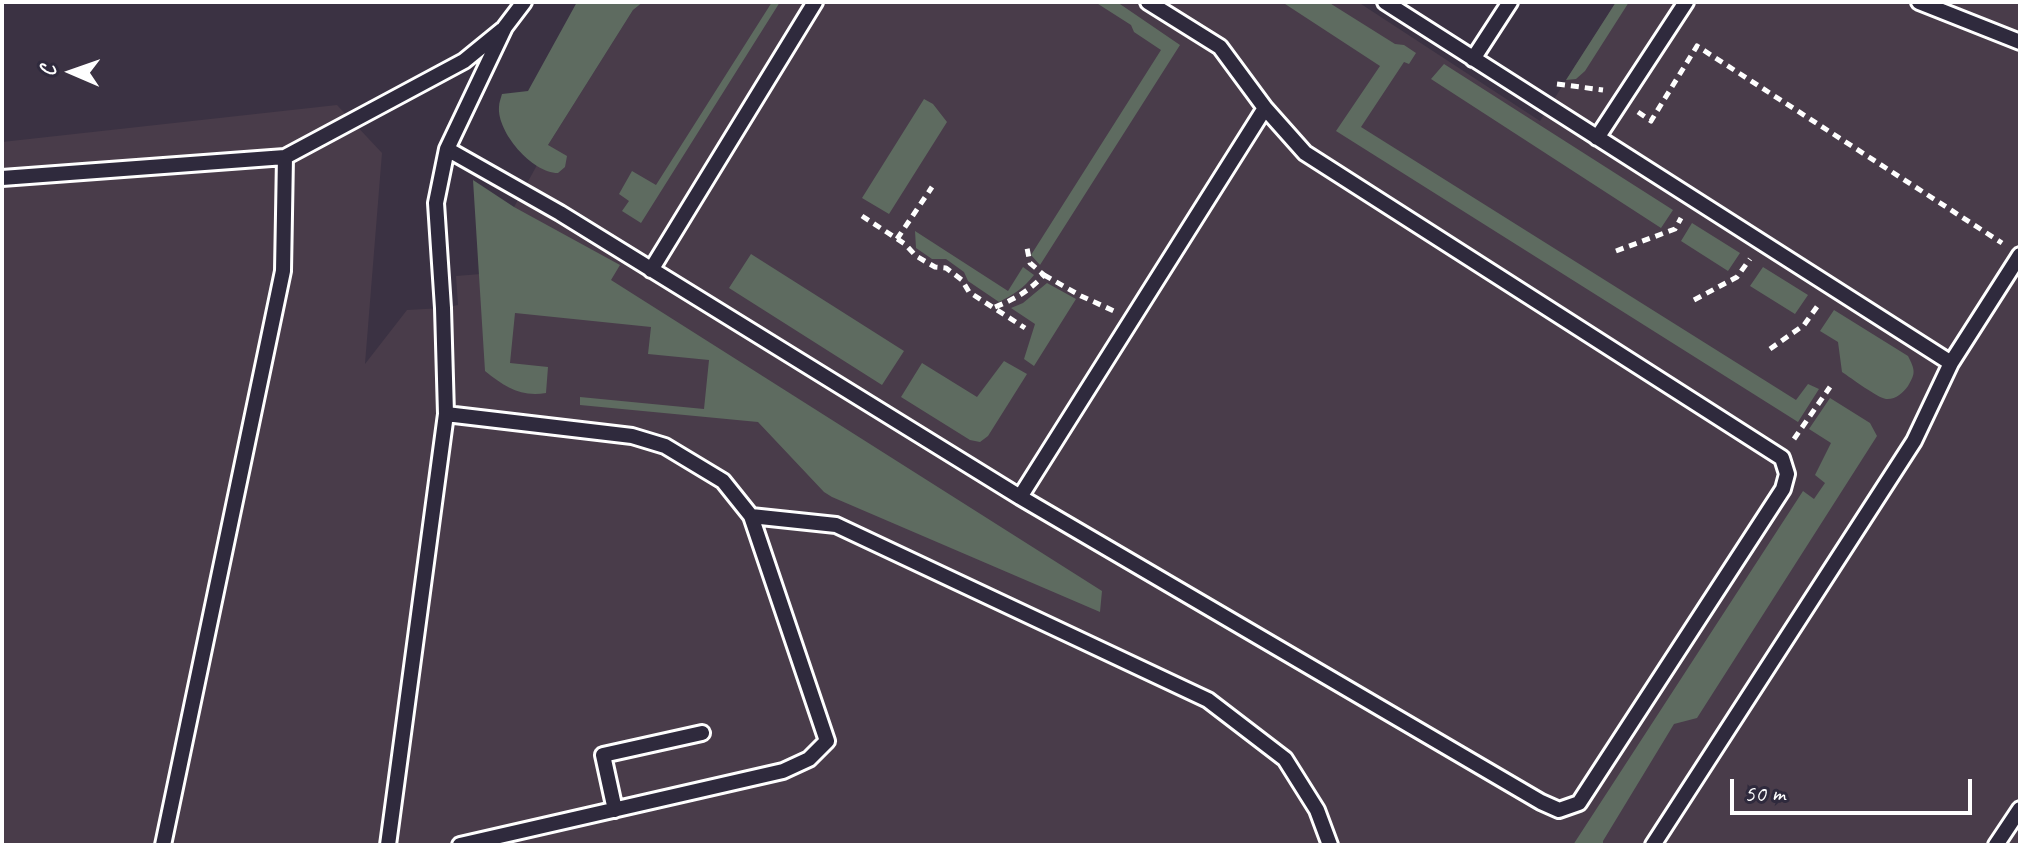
<!DOCTYPE html>
<meta charset="utf-8">
<style>
body{margin:0}
#map{position:relative;width:2022px;height:847px;overflow:hidden;background:#3b3243;font-family:Caveat,sans-serif}
canvas{display:block}
.frame{position:absolute;inset:0;border:4px solid #fff;pointer-events:none}
.north{position:absolute;left:32px;top:32px;width:80px;height:80px;-webkit-text-stroke:6px #2f2a3d;paint-order:stroke;rotate:272deg;font-size:22px;font-weight:700;line-height:32px;text-align:center;color:#fff}
.north::after{content:'';display:block;margin:auto;width:28px;height:36px;background:#fff;clip-path:polygon(50% 0,100% 100%,50% 72%,0 100%)}
.scale{position:absolute;left:1730px;top:779px;width:242px;height:36px;box-sizing:border-box;border:4px solid #fff;border-top:0;padding-left:10px;font-size:24px;line-height:28px;white-space:nowrap;color:#fff;-webkit-text-stroke:6px #2f2a3d;paint-order:stroke}
</style>
<div id="map">
<canvas width="2022" height="847"></canvas>
<div class="frame"></div>
<div class="north">С</div>
<div class="scale">50 m</div>
</div>
<script>
const ctx = document.querySelector('canvas').getContext('2d');
ctx.lineJoin = 'round';
function fillPath(path, color) {
  ctx.fillStyle = color;
  ctx.fill(path, 'evenodd');
}
function stroke(path, color, width, dash) {
  ctx.strokeStyle = color;
  ctx.lineWidth = width;
  ctx.lineCap = dash ? 'butt' : 'round';
  ctx.setLineDash(dash || []);
  ctx.stroke(path);
}
fillPath(new Path2D(`
 M643,2h715l182,119 76,-119h404v843h-2018v-703l335,-37 45,48 -17,211 42,-54 36,-2 15,-3 -2,-29 25,-2 47,-47 -14,-20 34,-62 85,-135z`), '#493c4a');
fillPath(new Path2D(`
 M577,2h66l-10,8 -85,135 19,11 -2,11 -7,6c-26,0 -61,-41 -59,-66 0,-5 2,-9 3,-13l26,-3z
 M772,2h8l-139,221 -19,-12 7,-10 -10,-7 13,-23 24,14z
 M1095,2h22l63,43 -140,220 -9,-10 130,-205 -27,-18 -3,-7z
 M1282,2h46l67,42 9,1 12,8 -7,11 -5,-2 -43,65 435,273 12,-16 11,5 -21,33 -462,-291 44,-65z
 M1616,2h13l-44,69 -9,8 -10,1z
 M1444,64l229,146 -12,18 -230,-149z
 M924,99l9,5 14,18 -58,92 -27,-16z
 M473,180l41,27 106,58 -9,15 491,311 -2,21 -268,-115 -8,-5 -66,-70 -178,-17v-8l124,12 5,-49 -61,-6 3,-27 -136,-14 -5,50 38,4 -2,26c-26,4 -41,-6 -61,-22z
 M1692,223l48,30 -12,18 -47,-30z
 M915,231l93,60 15,-24 11,8c-10,13 -21,20 -35,27l-31,-21 -4,-9 -18,-13h-14l-16,-11z
 M751,254l153,97 -22,34 -153,-97z
 M1763,267l45,28 -13,19 -45,-28z
 M1047,283l29,16 -42,67 -10,-7 11,-35 -24,-16 12,-5z
 M1834,310l74,46c7,14 8,17 0,30 -5,7 -13,14 -22,13 -8,-1 -35,-21 -44,-27l-4,-30 -18,-11z
 M1004,361l23,13 -39,62 -8,6 -10,-2 -69,-43 21,-34 55,34z
 M1830,398l40,25 7,13 -180,282 -23,6 -71,117v4h-30l230,-354 11,8 11,-16 -10,-8 16,-32 -22,-14z`), '#5e6b60');
const lane = new Path2D(`
 M1385,2l566,361
 M1919,2l101,40
 M1473,59l37,-57
 M1597,138l89,-136
 M447,149l113,64 460,284 521,305 18,8 20,-7 204,-314 4,-15 -5,-16 -477,-305 -40,-45 -45,-61 -72,-45
 M2,178l283,-21 179,-96 38,-31
 M651,270l164,-268
 M446,414l186,22 33,10 58,35 28,35 85,9 372,175 77,59 32,51 13,35
 M1020,497l245,-389
 M615,810l-12,-55 99,-22
 M163,845l120,-574 2,-114
 M388,845l58,-431 -3,-106 -7,-105 11,-54 58,-122 19,-25
 M460,845l323,-74 26,-12 18,-18 -76,-225
 M1653,845l261,-404 37,-78 69,-108
 M1996,845l24,-36`);
stroke(lane, '#fff', 20);
stroke(new Path2D(`
 M1557,84l46,6
 M1638,112l13,9 46,-75 305,197
 M862,216l43,28 11,12 19,11 11,1 16,12 7,12 56,36
 M897,239l35,-52
 M1616,251l59,-22 6,-11
 M1044,275l37,21 33,15
 M1694,300l43,-23 13,-18
 M995,307c20,-8 34,-16 49,-32l-14,-12 -3,-15
 M1770,349l34,-24 15,-21
 M1794,439l36,-52`), '#fff', 5, [8, 6]);
stroke(lane, '#2f2a3d', 14);
</script>
